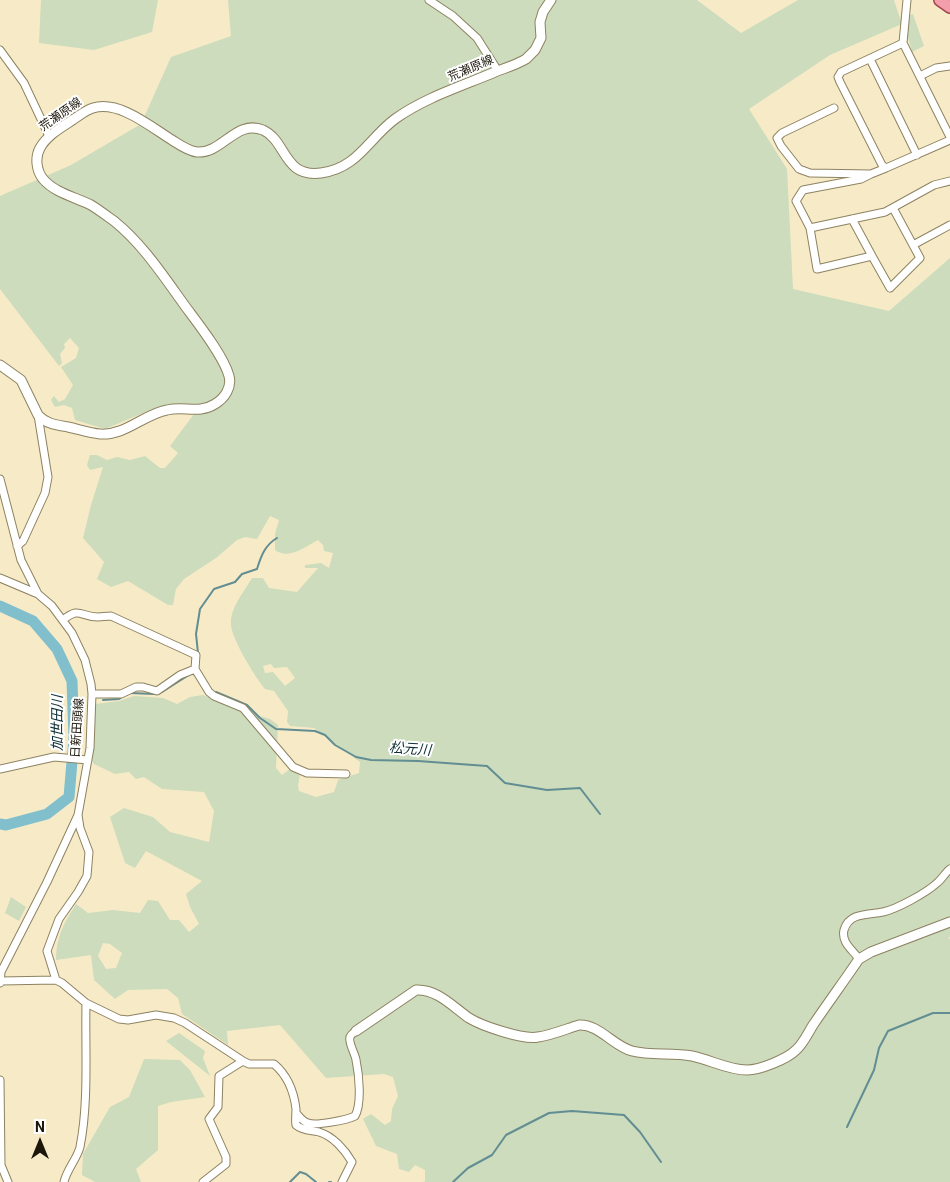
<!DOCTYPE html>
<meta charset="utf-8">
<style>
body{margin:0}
#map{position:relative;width:950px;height:1182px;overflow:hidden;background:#f7ebc7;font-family:Roboto,sans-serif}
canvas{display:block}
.north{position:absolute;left:15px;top:1117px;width:50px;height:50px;-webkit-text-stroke:4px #fff;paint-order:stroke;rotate:0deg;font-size:14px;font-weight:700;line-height:20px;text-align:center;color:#1b170a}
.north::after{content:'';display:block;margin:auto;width:18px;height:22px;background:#1b170a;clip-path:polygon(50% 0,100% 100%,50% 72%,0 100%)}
</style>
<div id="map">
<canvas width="950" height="1182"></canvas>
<div class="north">N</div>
</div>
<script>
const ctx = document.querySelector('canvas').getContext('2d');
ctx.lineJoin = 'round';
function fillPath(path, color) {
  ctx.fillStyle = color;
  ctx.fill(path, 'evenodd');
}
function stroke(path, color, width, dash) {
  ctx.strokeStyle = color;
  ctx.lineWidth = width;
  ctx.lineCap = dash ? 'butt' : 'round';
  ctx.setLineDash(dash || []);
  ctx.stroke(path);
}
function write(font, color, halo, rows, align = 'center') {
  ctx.font = font + ' Roboto,"Noto Sans JP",sans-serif';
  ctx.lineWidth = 4;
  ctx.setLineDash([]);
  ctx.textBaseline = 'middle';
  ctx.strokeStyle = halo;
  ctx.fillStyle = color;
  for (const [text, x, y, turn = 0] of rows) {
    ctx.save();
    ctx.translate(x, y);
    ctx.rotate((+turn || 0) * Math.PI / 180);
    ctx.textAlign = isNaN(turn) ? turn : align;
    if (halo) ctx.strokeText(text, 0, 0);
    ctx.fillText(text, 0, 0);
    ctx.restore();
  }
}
fillPath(new Path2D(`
 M41,0h117l-6,32 -58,18 -55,-7z
 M228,0h469l44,33 57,-33h96l8,24 -72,31 -81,54 38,60 6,120 96,22 61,-53v679l-2,1 2,1v243h-527l2,-1v-11l-10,-5 -6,7 -10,-3 -2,-15 -21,-8 -13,-27 8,-5 14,11 6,-4 1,-12 6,-13 -5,-19 -9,-3 -58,4 -46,-53 -53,6 1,14 -46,-31 -4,-16 -11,-9 -39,1 -13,9 -21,-19 -3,-25 -35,5c0,-23 8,-37 20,-56l12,9 25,-3 27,3 8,-13 10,1 12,19h9l10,12 10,-8 -9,-17 -4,-13 16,-13 -56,-30 -11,17 -10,-5 -15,-46 14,-9 29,9 17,15 39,10 5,-31 -10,-19 -42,-3 -18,-12 -8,2 -7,-7 -14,2 -21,-10 -3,-5 4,-55 24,-3 15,-5 29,2 14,6 13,-7 13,-2 39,16 28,8 8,6 -2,43 6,7 8,-6 10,5 -2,12 1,5 17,6 18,-5 4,-12 21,-7 1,-11 -46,-34 -24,-2 -3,-4 1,-11 -14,-20 -9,-2c-10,-12 -34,-51 -34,-65 -1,-16 13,-32 21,-46h11l6,10 28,4 21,-24h-13v-3l16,-2 8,5 4,-15 -9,-2 -1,-6 -5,-5c-13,7 -29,20 -43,10v-16l4,-14 -9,-4 -13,23 -12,-2 -8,3 -21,18 -32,21 -8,10 -3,16h-5l-40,-24 -17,6 -14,-8 7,-17 -21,-24 8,-33 12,-38 -13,3 -3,-5 3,-10h7l10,5 10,-3 13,3 15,-4 15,12h5l13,-15 -8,-7 30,-40h-40l-55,23 -30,-9 -3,-12 -8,-3 -9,2 -4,-7 3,-4 5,6 6,-3 8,-14 -12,-18 15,-9 3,-10 -9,-10 -6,6 1,4 -5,6 2,9 -3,3 -59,-77v-93l71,-31 70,-41 30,-67 60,-21zM271,664l3,4 13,-1 8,11 -10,8 -12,-14 -8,1 -2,-7zM103,943l7,1 12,9 -6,15 -10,1 -8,-13z
 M913,14l11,32 -12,6 -5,-18 3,-19z
 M11,897l15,10 -7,14 -14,-8z
 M179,1033l26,18 -2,7 7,18 -44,-35z
 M144,1059l36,1 10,10 15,27 -34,5 -13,4v44l-22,19 5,13h-46l-13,-7 1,-21 27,-47 19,-10z`), '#ccdcbd');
stroke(new Path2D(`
 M198,653l-2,-19 4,-25 14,-20 21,-7 7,-8 15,-5c4,-13 8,-24 20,-31
 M162,692l30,-19 4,3
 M216,692l31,13 13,13 16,11 39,2 10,4 10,10 21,12 15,3 47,1 69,5 18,17 42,7 33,-2 20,26
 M130,693l25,1
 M103,700l16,-1 5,-3
 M847,1127l27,-57 5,-22 9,-17 45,-18h17
 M290,1182l10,-10 6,2 10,8
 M329,1182h2
 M453,1182l15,-14 24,-13 14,-20 43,-22 23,-2 52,4 16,17 21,30`), '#628d92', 2);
stroke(new Path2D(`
 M0,606l33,15 24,28 15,32 2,57 -5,59 -22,17 -41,11 -6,-1`), '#81bfcd', 11);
const minor = new Path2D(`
 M429,0l24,16 24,22 21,33
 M907,0l-4,43 47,94
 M903,43l-62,29 -3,5 2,5 42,83 4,3 64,-28
 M0,50l24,33 25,53
 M870,59l47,96
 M920,76l16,-8 14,-2
 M834,108l-52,25 -5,5 4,8 18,23 11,4 61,1 15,-6
 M871,174l-10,5 -58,11 -7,11 14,27 7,41 55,-13 18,32 30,-30 -7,-13 37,-20
 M893,208l20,37
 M852,219l20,37
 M810,228l75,-16 49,-27 16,-4
 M0,479l21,81 17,34 14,12 20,27 13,27 6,24 1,10 -2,54 -12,67 -31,67 -46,90 -1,11
 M17,546l6,-5 22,-48 3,-16 -10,-62
 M0,578l38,16
 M63,620c17,-14 17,-3 35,-3 4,0 8,-1 13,-1l85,39 -1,14 14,23 5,4 29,12 50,59 14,6 39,1
 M92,694h29l15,-7h7l14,4 23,-16 15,-6
 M0,769l54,-12 34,3
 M859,959c-6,-9 -18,-16 -15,-29 5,-18 25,-15 39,-18 14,-3 43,-19 54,-29 5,-4 8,-10 13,-14
 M56,980l-9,-29 12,-32 19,-27 9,-16 2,-24 -9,-24 -2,-13
 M0,981l56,-1 6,3 24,20 33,16 9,1 28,-5 18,3 11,5 58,38 6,3h25c13,11 20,28 22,45 0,5 -1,11 0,16 7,6 15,5 23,7 14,4 26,18 33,30l-10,20
 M0,1080l1,85 7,17
 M296,1113c3,3 7,9 12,10 8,3 39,-3 47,-7 7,-12 4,-42 1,-56 -1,-7 -8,-17 -6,-23 1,-3 3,-4 6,-6
 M64,1182c3,-13 13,-23 16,-35 9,-45 5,-98 6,-144
 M203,1182l23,-18v-7l-17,-38 9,-12 1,-31 24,-15`);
const tertiary = new Path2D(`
 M0,365l21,15 17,35c8,9 19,10 30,12 10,2 21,6 32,7 25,2 44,-20 67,-24 18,-4 32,4 48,-6 10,-6 17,-17 14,-28 -5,-19 -29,-50 -41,-66 -22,-30 -44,-65 -74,-89 -7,-5 -15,-11 -23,-16 -16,-8 -36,-12 -48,-26 -7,-9 -8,-22 -3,-31 7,-13 22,-21 34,-29 6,-4 12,-9 19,-11 26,-8 58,19 79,32 8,5 16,11 25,12 25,2 39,-33 66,-22 24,11 20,48 58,43 37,-5 47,-34 74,-54 29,-21 67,-33 100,-47 10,-4 21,-7 31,-13l9,-9 6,-12 -1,-16 3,-10 8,-12
 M356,1031l60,-41c21,-1 36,16 53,28 13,8 54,22 69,19 14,-2 28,-8 41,-12 20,-1 34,21 53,26 20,5 40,1 60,5 19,4 36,14 55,14 13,0 40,-11 49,-20 7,-6 12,-17 17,-25 15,-22 31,-44 46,-66l12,-7 79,-30`);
const primary = new Path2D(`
 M940,0l10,7`);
stroke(minor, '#8d8261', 9);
stroke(tertiary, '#8d8261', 11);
stroke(primary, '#a2454e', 14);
stroke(minor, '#fff', 7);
stroke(tertiary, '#fff', 9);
stroke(primary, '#f39eab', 11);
write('12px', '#1b170a', '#fff', [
 ["荒瀬原線",471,69,-23],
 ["荒瀬原線",61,115,-35],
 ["日新田頭線",78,728,-86]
]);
write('italic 14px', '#0f2f35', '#fff', [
 ["加世田川",58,723,-90],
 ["松元川",410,750,4]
]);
</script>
